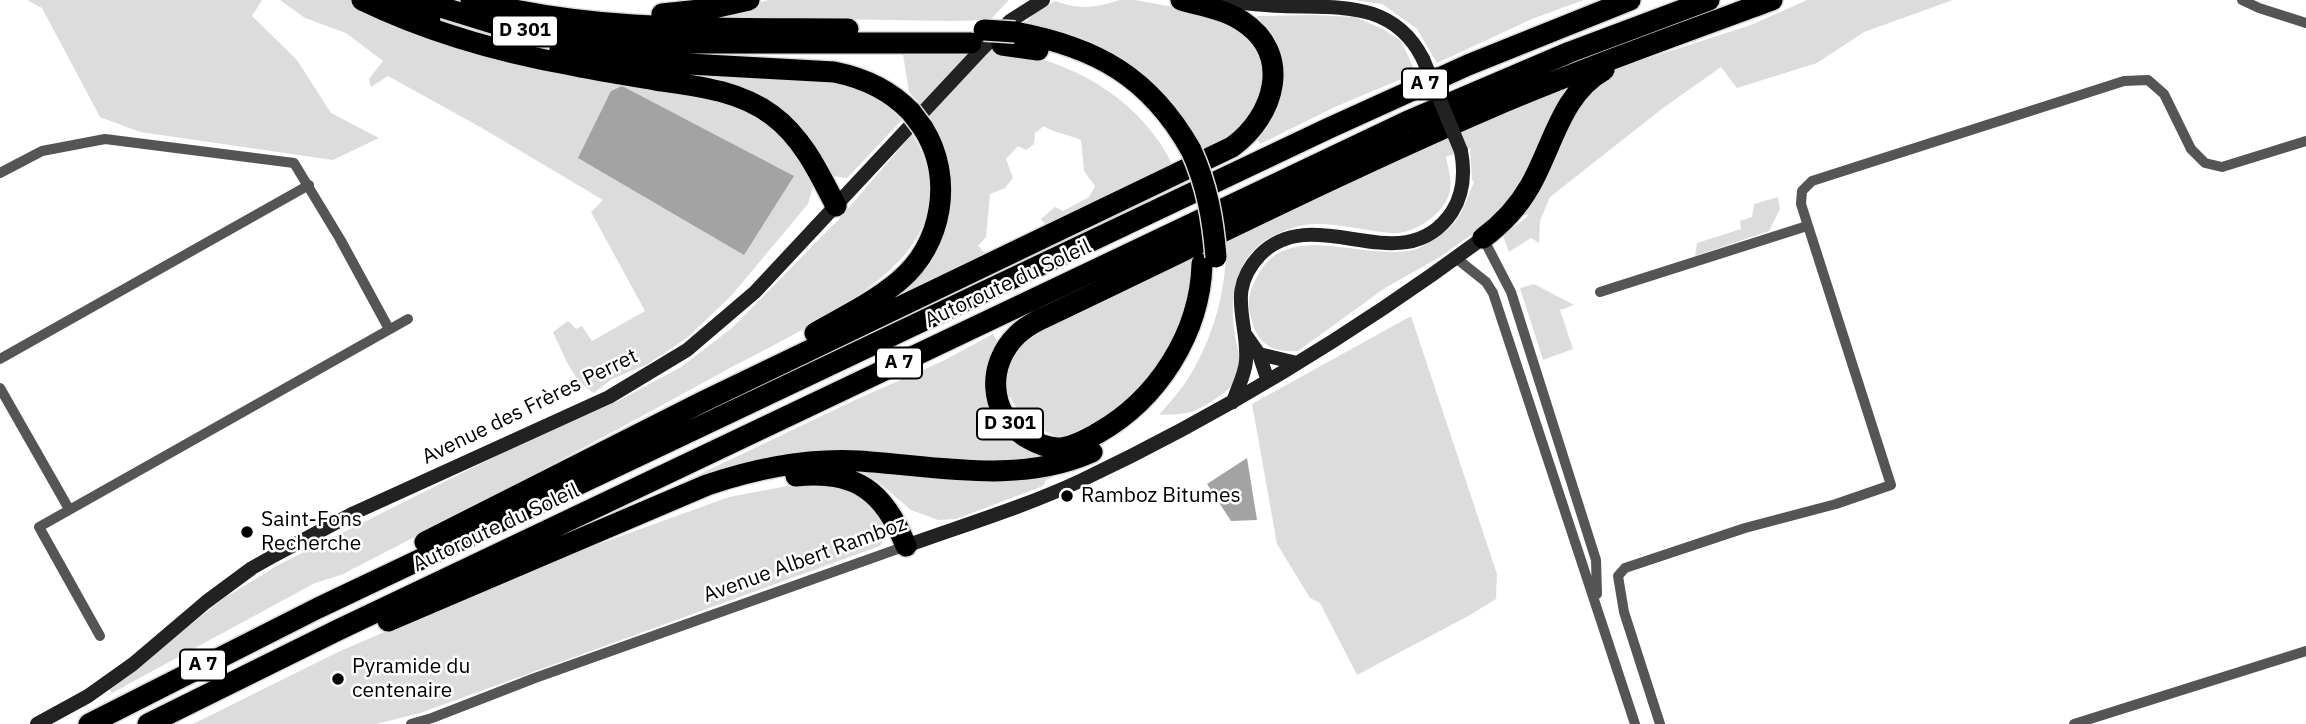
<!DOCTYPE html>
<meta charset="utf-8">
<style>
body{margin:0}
canvas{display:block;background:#fff}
</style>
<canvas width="2306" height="724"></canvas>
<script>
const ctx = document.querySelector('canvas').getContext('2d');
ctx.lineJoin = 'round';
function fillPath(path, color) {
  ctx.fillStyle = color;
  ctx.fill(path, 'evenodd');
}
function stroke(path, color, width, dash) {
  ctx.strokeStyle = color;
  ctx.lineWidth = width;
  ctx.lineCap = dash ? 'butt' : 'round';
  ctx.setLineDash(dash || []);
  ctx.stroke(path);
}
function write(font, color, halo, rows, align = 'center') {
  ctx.font = font + ' "IBM Plex Sans",sans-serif';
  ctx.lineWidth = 5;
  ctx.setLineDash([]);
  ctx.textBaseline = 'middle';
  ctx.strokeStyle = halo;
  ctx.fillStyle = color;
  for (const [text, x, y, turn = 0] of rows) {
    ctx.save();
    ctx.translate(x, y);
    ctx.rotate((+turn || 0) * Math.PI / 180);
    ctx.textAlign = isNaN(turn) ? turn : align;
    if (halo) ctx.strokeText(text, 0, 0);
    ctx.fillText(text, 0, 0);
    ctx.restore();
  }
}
fillPath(new Path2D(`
 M27,0h235l-10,16 45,44 34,53 48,25 -46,22 -193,-28 -40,-15 -58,-109z
 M280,0h71l69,31 223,56 82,16 31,14 30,24 28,42 -6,21 -77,92 -43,41 -40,27 -36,15 -18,14c-21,-11 -31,-40 -41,-61l15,-11 8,8 6,-3 10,15 53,-30 -54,-99 12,-12 -121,-72 -94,-52 -17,11 -2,-8 14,-18 -37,-28 -41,-15z
 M769,0h240l-19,20 -39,1 -237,-4 2,-4z
 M1120,0h15l55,10 53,20 15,15 8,39 -16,39 -43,30c-26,-35 -78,-93 -117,-111 -21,-11 -44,-14 -67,-18l14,-13 18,-10c26,9 39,7 65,-1z
 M1354,0h230l-52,19 -95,44 -20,-34 -35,-25z
 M1807,0h146l-89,32 -47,31 -80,25 -16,-21 -58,41 -113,89 -10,24 -1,22 -8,-5 -22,14 -6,-16 26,-21h-4l-15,-17 -35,34 -35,25 -55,31 -87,63c-29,2 -42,-9 -48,-37 -4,-16 2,-28 9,-41 30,-53 106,-12 154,-23 5,-1 10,-4 14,-7 32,-17 34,-30 47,-61l-2,-2 -2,-32 -24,9c2,11 7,25 3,37 -6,21 -36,41 -58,39 -25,-2 -49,-9 -74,-9 -17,0 -32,6 -46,13 -37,20 -42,62 -36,99 2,11 7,25 5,37 -3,14 -36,35 -49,39 -10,3 -22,2 -32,3 10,-12 22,-25 30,-38 25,-40 38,-89 37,-136l142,-70 199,-87 20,4 34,-21 130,-42z
 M1315,15l40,2 28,12 18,12 15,32 -79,33 -77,38 -5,-7c8,-13 17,-25 23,-39 14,-28 -6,-59 -21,-82z
 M902,48c34,1 74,-1 108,4 70,12 134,51 164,116l-128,58 -5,-7 14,-12 8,4 26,-14 6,-11 -11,-15 -3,-31c-13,-6 -25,-6 -37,-14l-9,7 -1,11 -8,6 -8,-4 -12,13 7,19 -8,10 -15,6 -4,43 -8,9 6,6 6,1c-41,18 -79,40 -121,57l41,-24 23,-29 16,-37 1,-49 -10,-33 -12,-25 -19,-21z
 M682,76l132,3 39,9 26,10 23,22 -55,58 -15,-2 -28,-41z
 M912,134c23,37 25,77 -2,114 -39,52 -132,94 -189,125 -126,69 -253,137 -380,202l-26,8 -203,110 -3,-4 115,-91 56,-34 224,-112 116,-52 61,-33 51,-39 108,-110z
 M1778,197l2,12 -11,22 -74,25 2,-13 44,-14 -1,-8 12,-4 2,-13z
 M1193,255l-1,23 -15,57 -35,52 -27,24 -39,24 -21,1 -30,-14 -18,-30 1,-24 10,-20 19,-14 34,-19z
 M1534,284l40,21 -14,5 13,39 -30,11 -23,-72z
 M1411,316l86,258 -1,25 -26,16 -113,60 -37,-72 -10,-5 -33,-54 -25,-140z
 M993,334l5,9c-15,27 -18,62 3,88 11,12 29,18 43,24v4l9,18 -7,3 -3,6 -87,33 -18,1 -27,-10 -34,-29 -28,-8 -19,-20 -197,53 220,-105 92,-41z
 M829,483l31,9 27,30v12l-7,12 -460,167 -43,11h-184l145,-72 109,-47 141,-57 141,-51 58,-11z`), '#dcdcdc');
fillPath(new Path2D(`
 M622,86l172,90 -50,79 -166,-97 33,-67z
 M1247,458l10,62 -26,1 -24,-37z`), '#a3a3a3');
const highway = new Path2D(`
 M362,0c66,32 137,52 209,65 28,6 56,10 84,15 41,6 83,10 117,35 31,23 47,58 64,91
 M390,0l40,17
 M418,0l81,25 45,9 44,5 84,4h299
 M471,0c123,33 252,28 377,29
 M662,14l47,-5 40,-9
 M1015,32c81,15 135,45 176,118
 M1002,45l36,5
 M560,50l92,12 182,10c30,6 56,18 77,40
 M1483,238c19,-14 35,-31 47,-52 23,-40 31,-92 74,-116
 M1202,264c-2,69 -44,135 -104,169 -11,6 -26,15 -40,15 -12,0 -24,-6 -34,-12 -36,-24 -37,-72 -7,-101 6,-6 14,-11 22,-15 150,-71 298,-146 451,-212 92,-39 187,-73 282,-108
 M815,333c28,-16 59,-31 84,-52 44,-37 55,-104 24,-153
 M796,476c60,-6 88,15 110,70
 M425,542l277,-140 530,-255c43,-31 61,-93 10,-126 -18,-12 -41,-15 -61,-21
 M388,621l319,-136c50,-17 99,-27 152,-24 78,5 159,24 233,-9
 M89,724l229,-116 1009,-479 141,-64 162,-65
 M148,724l190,-94 1068,-508 164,-70 139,-52`);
stroke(highway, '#dbdbdb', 24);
stroke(new Path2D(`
 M2242,0l17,8 47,15
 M0,173l42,-22 63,-12 189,24 46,76 49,90
 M1483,238l28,54 85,268 1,34
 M1456,258l30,24 7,11 142,431
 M1600,292l207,-66
 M0,359l309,-174
 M0,388l69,121
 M100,636l-61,-109 369,-208
 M411,724l21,-6 103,-40 371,-132
 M1660,724l-36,-112 -6,-36 7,-8 120,-40 91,-24 55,-19 -90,-281 1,-13 10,-10 312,-100 24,-1 16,14 27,55 14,14 17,4 84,-26
 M2074,724l232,-73`), '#555', 10);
stroke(new Path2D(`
 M1206,0c25,1 50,5 76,6 57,2 111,-6 141,53
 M1245,334l14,20 9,27
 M1259,354l38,9
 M1233,402c4,-13 12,-27 13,-41 3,-40 -21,-69 14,-106 55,-56 143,30 192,-43 12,-19 13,-40 9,-61
 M906,546c58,-21 118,-39 174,-65 142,-67 277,-150 403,-243
 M37,724l51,-28 45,-32 73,-62 46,-34 23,-13 79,-42 255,-116 78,-47 68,-58 227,-243 28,-28 33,-21`), '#222', 14);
stroke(highway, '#000', 21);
const highwayBridge = new Path2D(`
 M984,30l31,2
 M911,112l12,16
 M1191,150c16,35 22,69 25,107`);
stroke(highwayBridge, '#dbdbdb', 24, []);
stroke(new Path2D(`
 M1423,59l38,92`), '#222', 14);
stroke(highwayBridge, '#000', 21);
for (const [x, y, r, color] of [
 [1067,496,7,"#000"],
 [247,532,7,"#000"],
 [338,679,7,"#000"]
]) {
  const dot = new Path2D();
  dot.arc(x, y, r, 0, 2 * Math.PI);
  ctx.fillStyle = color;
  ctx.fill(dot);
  stroke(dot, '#fff', 2.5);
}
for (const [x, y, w] of [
 [525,31,66],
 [1425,84,46],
 [899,363,46],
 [1010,424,66],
 [203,665,46]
]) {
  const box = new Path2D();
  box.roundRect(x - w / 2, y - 15.5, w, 31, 5);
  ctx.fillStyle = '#fff';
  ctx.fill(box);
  stroke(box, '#000', 2);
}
write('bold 19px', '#000', null, [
 ["D 301",525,31],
 ["A 7",1425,84],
 ["A 7",899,363],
 ["D 301",1010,424],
 ["A 7",203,665]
]);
write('21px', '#000', '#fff', [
 ["Autoroute du Soleil",1008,284,-25],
 ["Avenue des Frères Perret",530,407,-26],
 ["Autoroute du Soleil",496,528,-25],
 ["Avenue Albert Ramboz",805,560,-20]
]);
write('21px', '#000', '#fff', [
 ["Ramboz Bitumes",1081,496],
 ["Saint-Fons",261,520],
 ["Recherche",261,544],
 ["Pyramide du",352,667],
 ["centenaire",352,691]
], 'left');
</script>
